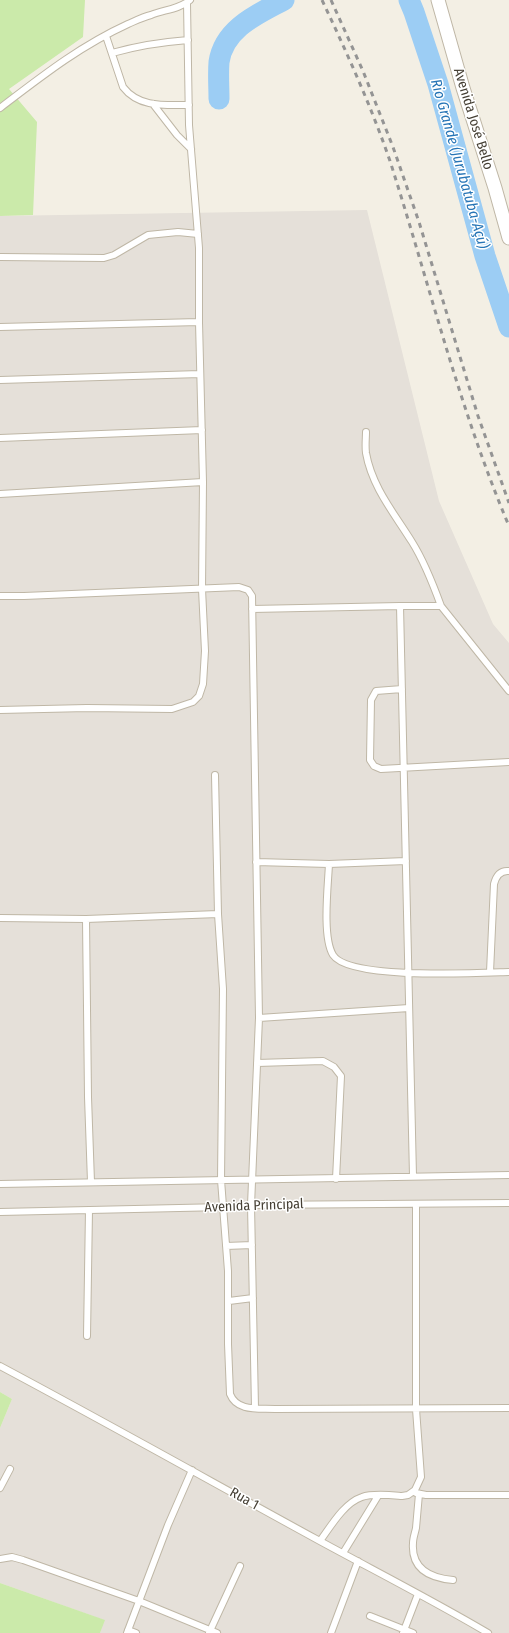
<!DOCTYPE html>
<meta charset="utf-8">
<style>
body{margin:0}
canvas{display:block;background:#f3efe4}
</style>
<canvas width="509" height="1633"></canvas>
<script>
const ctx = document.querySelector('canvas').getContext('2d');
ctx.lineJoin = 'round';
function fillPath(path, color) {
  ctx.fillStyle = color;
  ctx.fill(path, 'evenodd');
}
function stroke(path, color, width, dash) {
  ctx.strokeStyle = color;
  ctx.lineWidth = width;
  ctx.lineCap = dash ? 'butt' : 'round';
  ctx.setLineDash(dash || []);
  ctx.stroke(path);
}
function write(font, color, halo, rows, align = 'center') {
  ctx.font = font + ' "Fira Sans Condensed",sans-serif';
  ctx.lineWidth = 3;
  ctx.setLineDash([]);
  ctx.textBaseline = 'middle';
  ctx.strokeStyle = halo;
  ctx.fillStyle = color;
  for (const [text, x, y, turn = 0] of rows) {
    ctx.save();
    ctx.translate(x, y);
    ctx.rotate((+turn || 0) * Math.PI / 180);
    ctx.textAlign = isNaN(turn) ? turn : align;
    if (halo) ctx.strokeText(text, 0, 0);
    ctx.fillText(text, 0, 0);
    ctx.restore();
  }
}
fillPath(new Path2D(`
 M367,210l72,291 54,123 16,19v990h-409l4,-13 -104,-37v-155l12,-29 -12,-7v-1176z`), '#e5e0d9');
fillPath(new Path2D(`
 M0,0h85l-2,37 -74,52 28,33 -4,93 -33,1z
 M0,1392l12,7 -12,29z
 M0,1583l105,37 -5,13h-100z`), '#cbeaaa');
stroke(new Path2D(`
 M409,0l5,12 24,72 47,172 24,71
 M219,99c0,-12 -1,-25 0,-37 5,-34 39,-48 65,-62`), '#9ccdf4', 21);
const service = new Path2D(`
 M106,36l17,51c16,21 42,18 66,18
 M112,53c25,-7 49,-11 76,-13
 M153,104l24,31 14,14
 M0,108c42,-32 80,-62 128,-84 7,-3 15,-7 23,-9 12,-5 29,-6 39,-15
 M0,257l104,1 10,-3 34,-20 30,-3 20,2
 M0,327l199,-5
 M0,380l200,-6
 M366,432c0,6 -1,14 0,21 6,34 28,60 46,89 12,19 21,42 29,64
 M0,438l202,-8
 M0,494l203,-12
 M0,596h24l215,-9 9,3 4,6 7,422 -8,187 4,203
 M400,606h41l68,85
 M252,609l148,-3 13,570
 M402,689l-26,2 -5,9 -1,60 4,6 7,3 128,-7
 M0,710l87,-2 85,1 21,-7 6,-6 4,-12 2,-33 -3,-62 1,-107 -4,-160v-74l-10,-123 -2,-122
 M215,775l3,139 5,75 -2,191 7,91v73l2,50c7,18 29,14 45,15l234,-1
 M256,862l73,2 77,-3
 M329,864c-1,22 -7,73 4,91 16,25 145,18 176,17
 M0,918l86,1 132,-5
 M86,919l2,178 3,85
 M490,972l4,-88c2,-8 6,-14 15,-13
 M259,1018l150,-10
 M257,1063l66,-2 11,6 7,9 -5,103
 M0,1184l509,-9
 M0,1212l224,-5 27,-2 258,-2
 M226,1246l26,-1
 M229,1301l24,-3
 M87,1336l2,-126
 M0,1366c107,57 212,116 318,174 57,31 114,60 170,93
 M0,1488l10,-19
 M416,1493l10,2h83
 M419,1494c-1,11 -2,23 -3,34 -1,5 -3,10 -3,15 -2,26 17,35 40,37
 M320,1541c11,-15 24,-38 42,-44 11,-4 28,-2 40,-1l6,-1 7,-5 6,-13 -5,-68v-205
 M343,1553l35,-57
 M0,1559l12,-2 11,3 116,41 78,32
 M370,1616l43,17
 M128,1630l8,3
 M127,1633l41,-108 24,-55
 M209,1633l31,-67
 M331,1633l27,-72
 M403,1633l15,-39`);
const minor = new Path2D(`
 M438,0l25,88 32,100 14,50`);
stroke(service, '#bfb7a6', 8);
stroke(minor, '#bfb7a6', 15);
stroke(service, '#fff', 6);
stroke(minor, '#fff', 13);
stroke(new Path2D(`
 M322,0c25,53 49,106 68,161 39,122 69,247 119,365
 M331,0l32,71 30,76 26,75 59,194 31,87`), '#949494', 3, [5, 5]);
write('14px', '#453f34', '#fff', [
 ["Avenida José Bello",473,119,73],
 ["Avenida Principal",254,1206,-2],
 ["Rua 1",244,1499,29]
]);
write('italic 15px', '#2775b6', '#fff', [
 ["Rio Grande (Jurubatuba-Açú)",459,164,74]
]);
</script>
